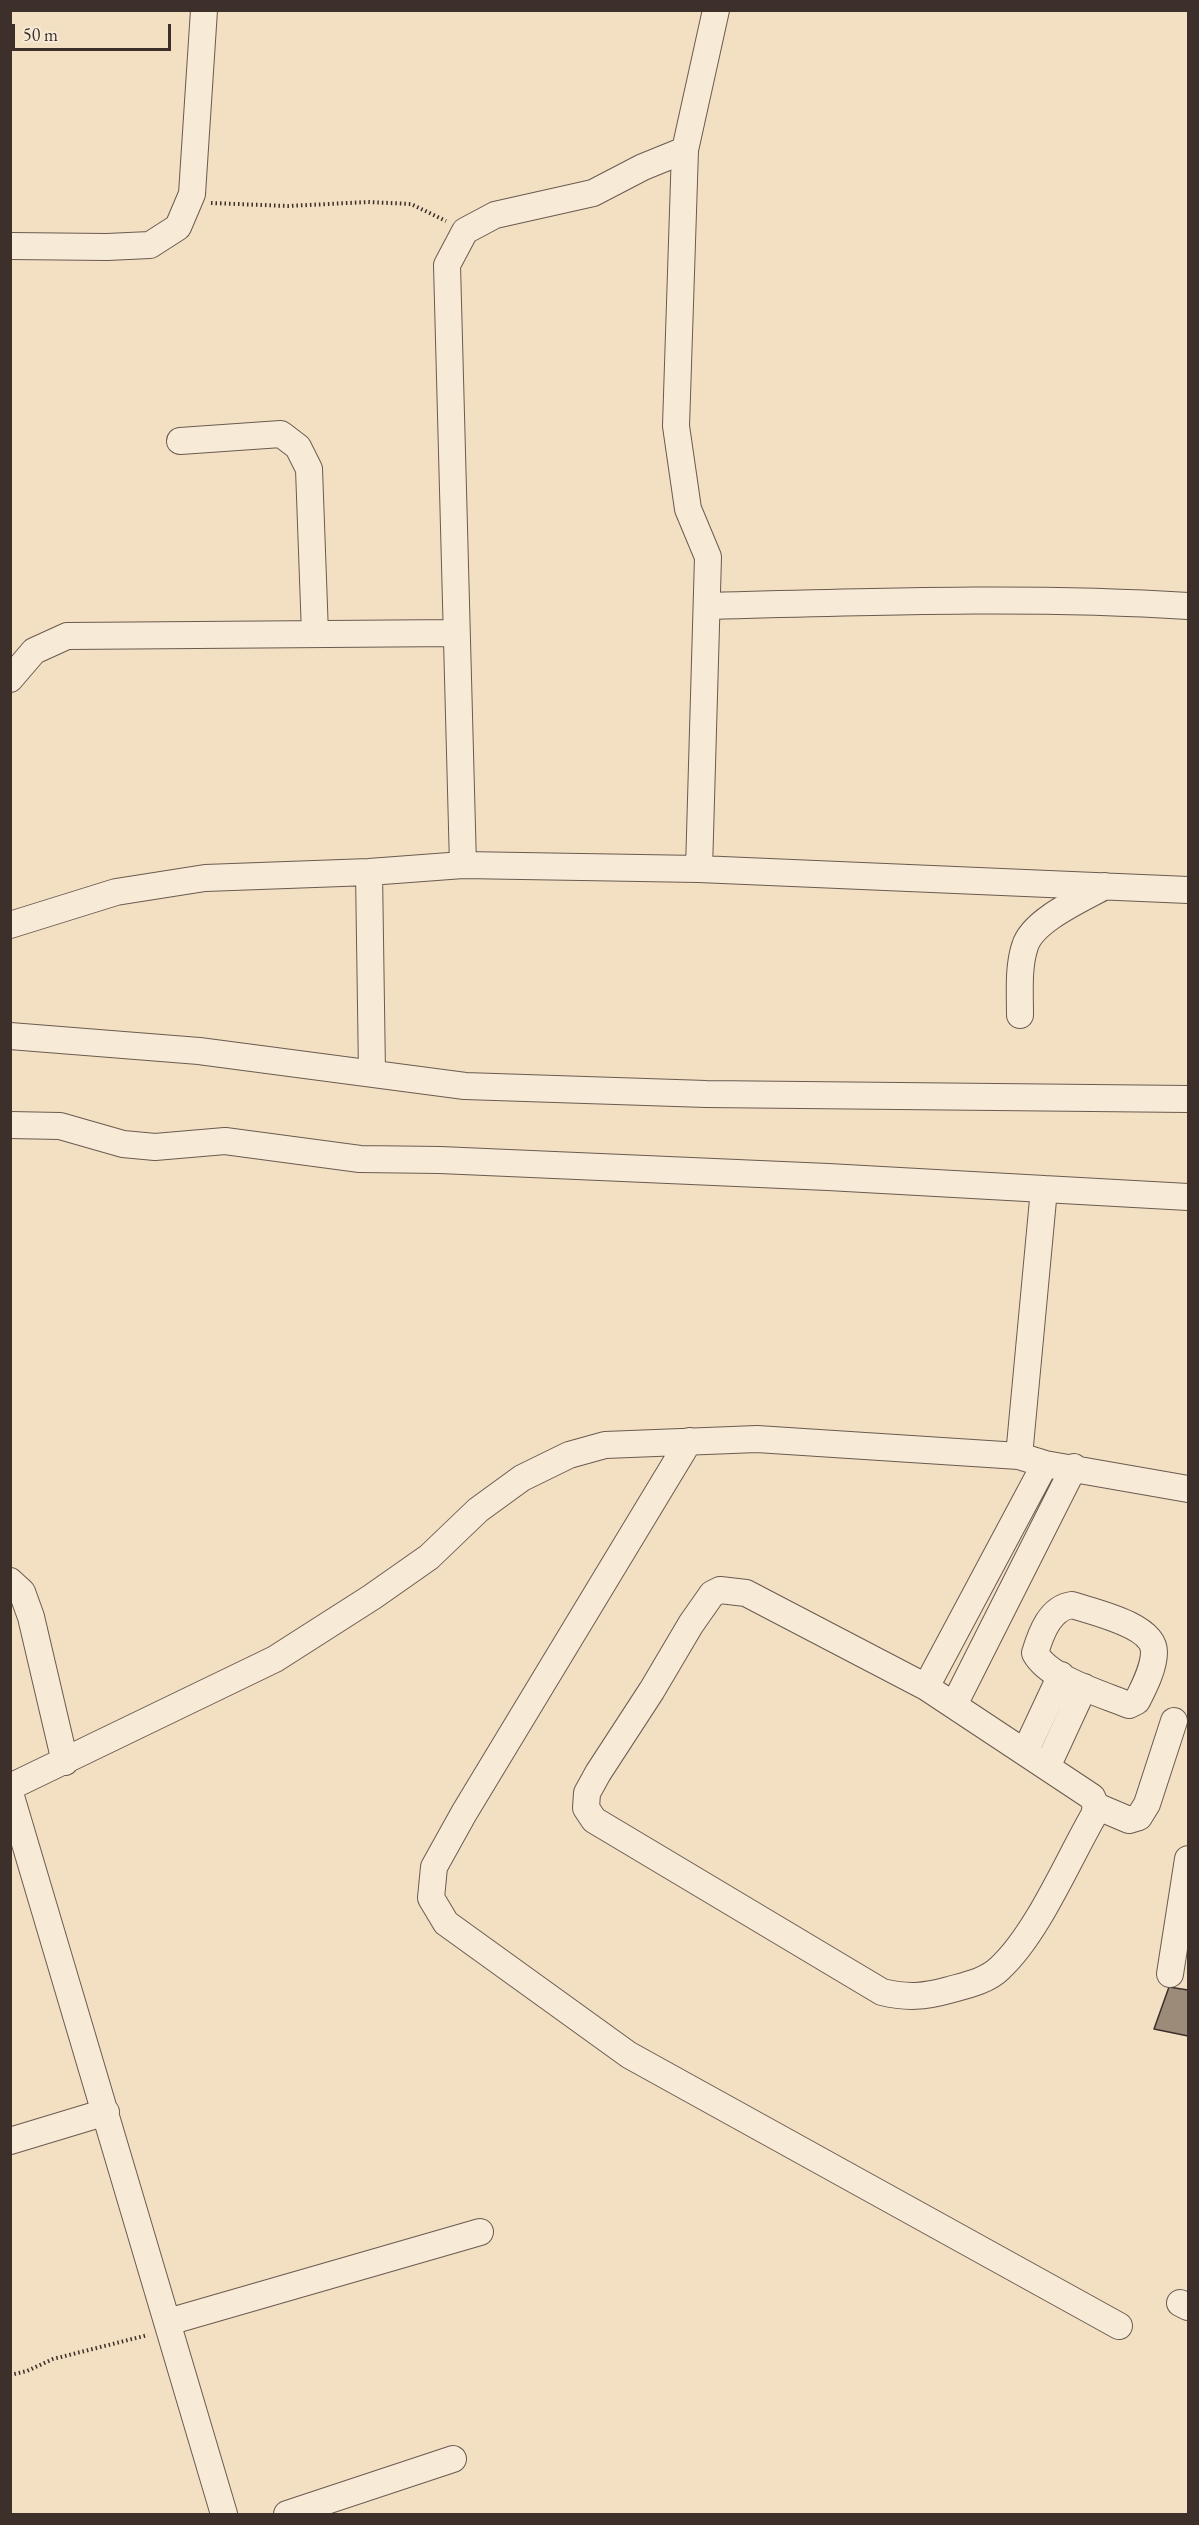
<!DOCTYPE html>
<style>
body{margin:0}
#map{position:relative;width:1199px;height:2525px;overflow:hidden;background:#f3dfc2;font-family:"EB Garamond",serif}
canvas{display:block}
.frame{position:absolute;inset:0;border:12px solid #3d2f2a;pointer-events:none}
.scale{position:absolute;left:12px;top:24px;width:159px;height:27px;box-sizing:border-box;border:3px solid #3d2f2a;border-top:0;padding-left:8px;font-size:18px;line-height:21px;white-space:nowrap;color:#3d2f2a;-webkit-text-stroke:4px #f7ead7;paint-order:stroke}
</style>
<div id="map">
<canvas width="1199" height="2525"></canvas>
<div class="frame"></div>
<div class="scale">50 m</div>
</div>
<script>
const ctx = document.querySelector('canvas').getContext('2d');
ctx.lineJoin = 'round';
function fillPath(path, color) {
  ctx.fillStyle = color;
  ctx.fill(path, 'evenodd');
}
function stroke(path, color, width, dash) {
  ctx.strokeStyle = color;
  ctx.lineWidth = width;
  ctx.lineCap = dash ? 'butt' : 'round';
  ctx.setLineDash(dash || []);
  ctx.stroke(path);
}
const building = new Path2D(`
 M1169,1987l19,3v46l-34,-7z`);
fillPath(building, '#9c8b79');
stroke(building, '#3d2f2a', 1.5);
const minor = new Path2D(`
 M10,246l97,1 43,-2 28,-18 14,-33 12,-184
 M180,441l101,-7 17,13 11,22 6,165
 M708,606c160,-4 320,-10 480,0
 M10,679l24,-28 33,-15 389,-3
 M463,865l-16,-600 18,-34 30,-16 98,-22 50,-26 42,-17
 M699,869l9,-312 -20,-48 -12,-83 9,-276 31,-140
 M369,872l3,201
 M10,925l106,-33 89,-14 164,-6 94,-7 236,4 489,21
 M1020,1015c0,-23 -2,-48 5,-69 8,-26 57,-47 80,-60
 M10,1036l189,15 266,35 241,8 482,5
 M10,1125l50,1 63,18 32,3 70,-6 135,18 80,1 388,17 360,20
 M689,1441l-225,372 -30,54 -3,31 15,25 183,132 490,271
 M1019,1456l25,-267
 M10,1581l12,11 9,25 34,145
 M720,1590l26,3 180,94 166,110 4,9 -2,9c-26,45 -57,119 -94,153 -13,13 -33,17 -51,22 -25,7 -42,8 -67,2l-288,-172 -8,-12 1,-15 11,-20 54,-83 39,-66 21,-30z
 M1072,1605c21,7 82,20 82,47 0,16 -10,35 -17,49l-8,4c-27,-11 -80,-26 -94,-52 6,-20 15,-45 37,-48z
 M926,1687l119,-223
 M954,1705l120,-238
 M1025,1752l36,-77
 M1047,1767l37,-80
 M10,1787l265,-128 97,-62 57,-40 49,-47 44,-32 47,-23 36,-10 152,-6 262,17 26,8 143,25
 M10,1793l214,721
 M1096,1806l33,14 10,-3 8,-13 27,-83
 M1170,1974l18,-115
 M10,2141l96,-29
 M1180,2303l8,4
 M168,2322l312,-90
 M287,2514l166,-55`);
stroke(minor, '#6a5b50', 28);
stroke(new Path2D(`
 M211,203l77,3 80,-4 43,2 35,17
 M10,2375l17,-4 26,-12 95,-24`), '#3d2f2a', 4, [1.5, 3]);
stroke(minor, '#f7ead7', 26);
</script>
